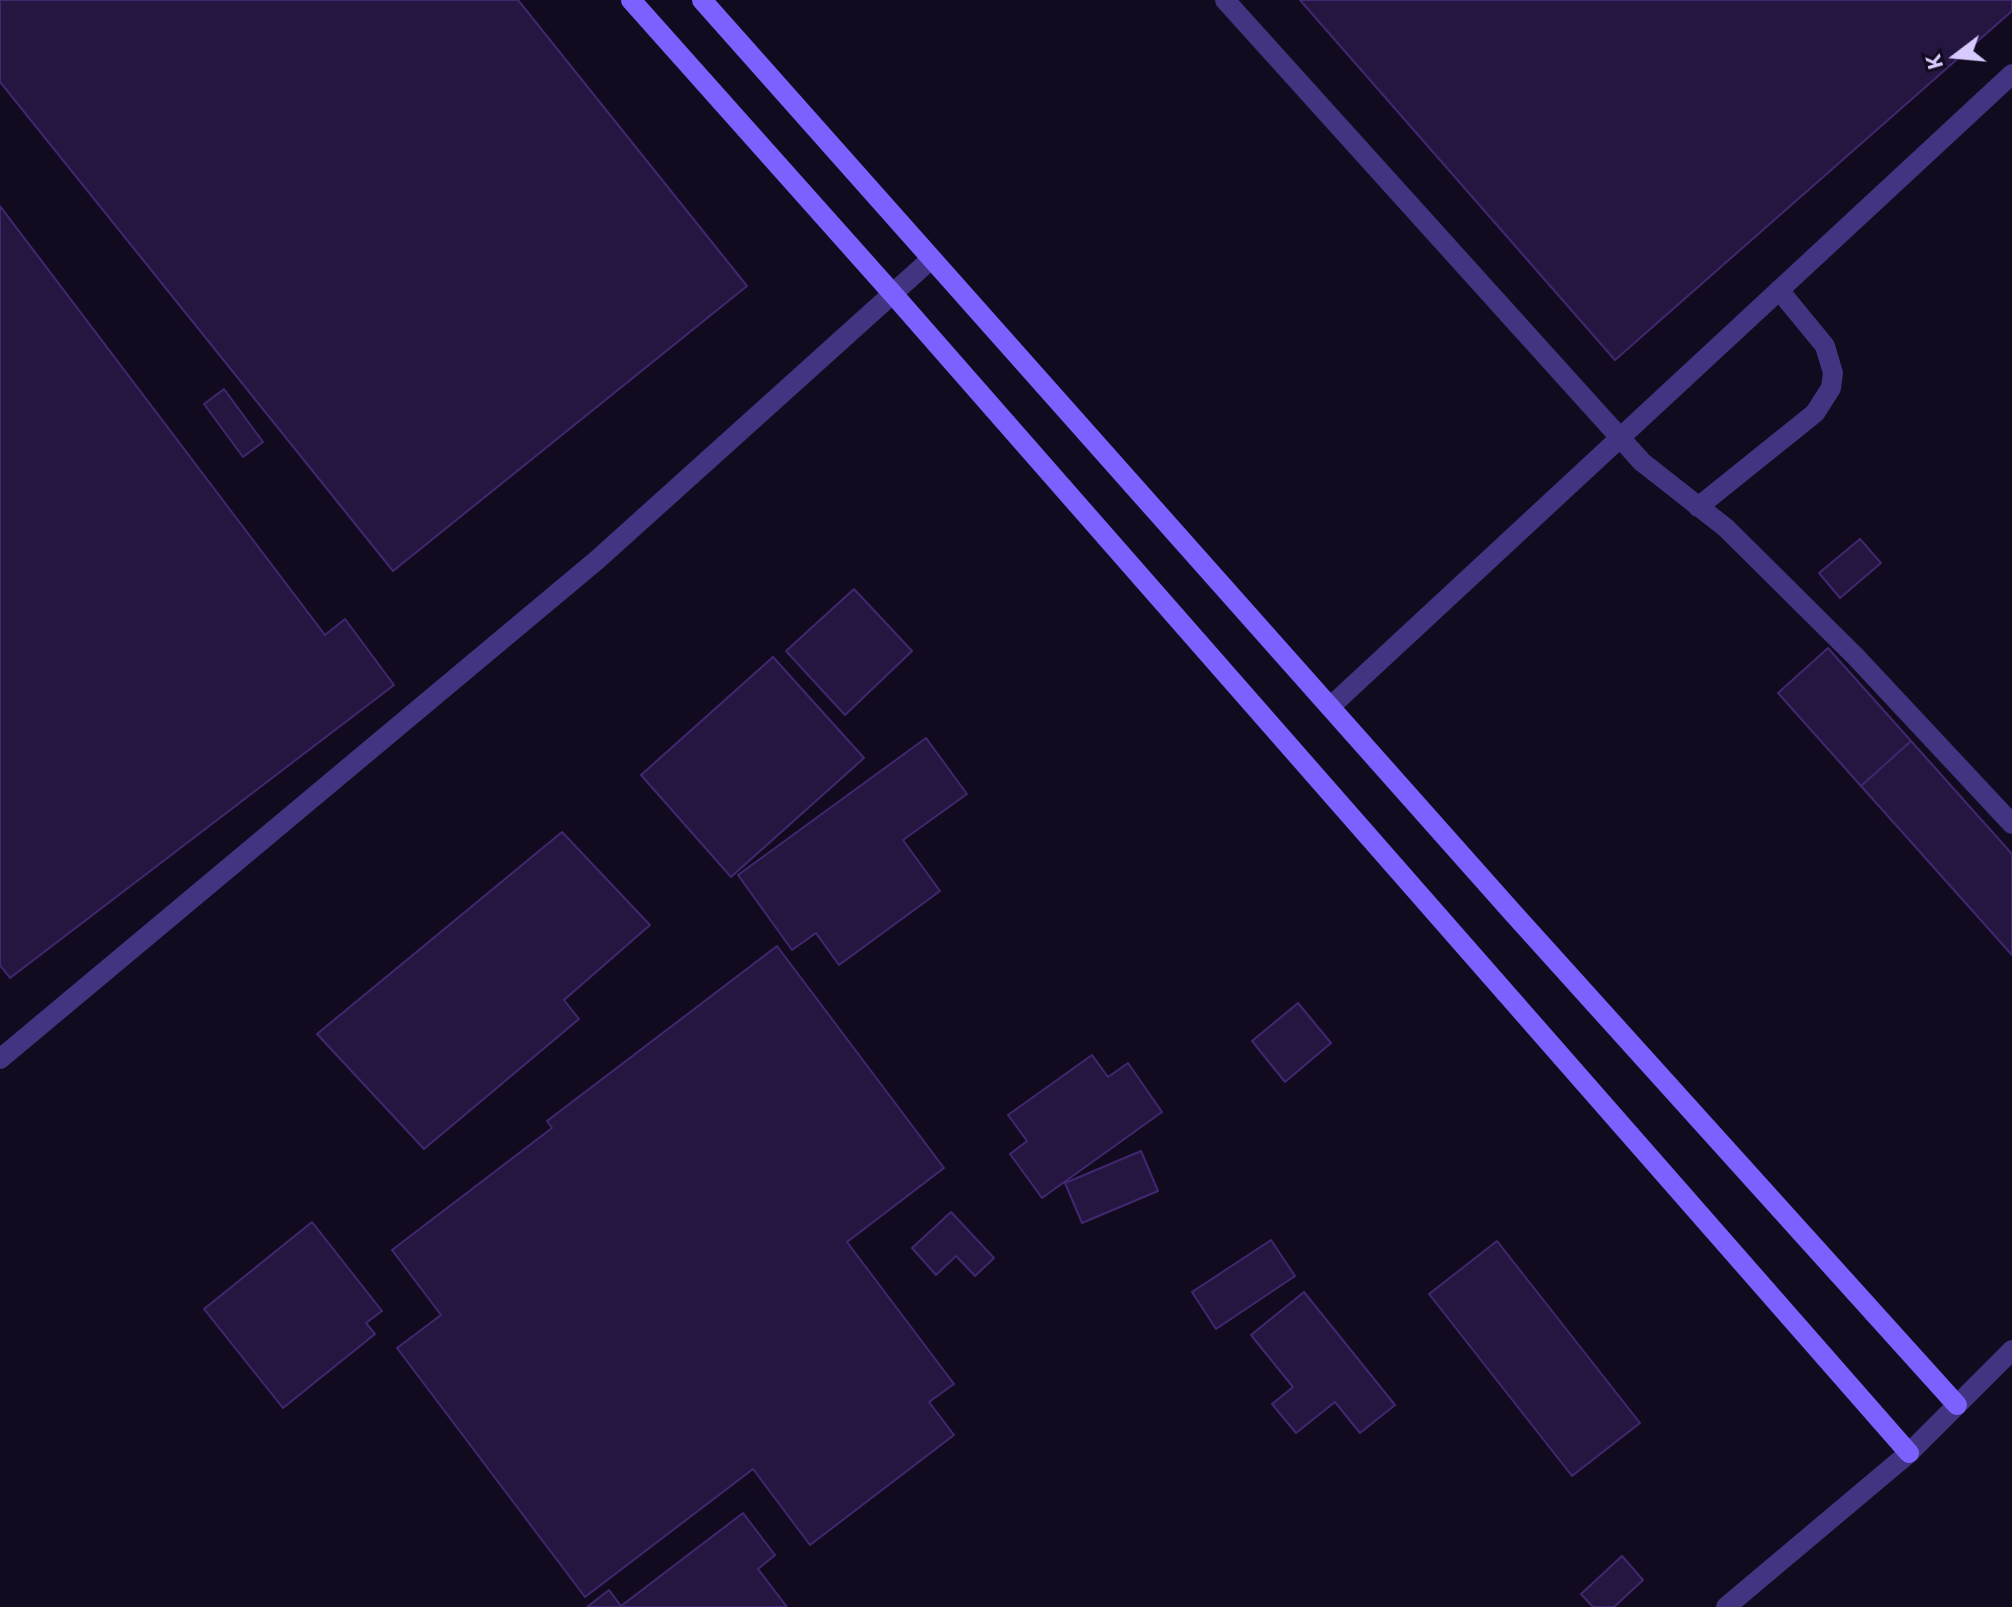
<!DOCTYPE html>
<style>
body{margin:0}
#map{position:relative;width:2012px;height:1607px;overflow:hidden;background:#120b1f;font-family:"Noto Sans",sans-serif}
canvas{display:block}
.north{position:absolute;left:1916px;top:16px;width:80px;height:80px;-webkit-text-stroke:6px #120b1f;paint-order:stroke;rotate:254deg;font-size:22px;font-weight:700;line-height:32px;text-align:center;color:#d7caff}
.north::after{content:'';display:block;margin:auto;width:28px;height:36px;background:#d7caff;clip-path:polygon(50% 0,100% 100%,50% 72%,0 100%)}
</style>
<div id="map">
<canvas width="2012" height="1607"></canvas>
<div class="north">K</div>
</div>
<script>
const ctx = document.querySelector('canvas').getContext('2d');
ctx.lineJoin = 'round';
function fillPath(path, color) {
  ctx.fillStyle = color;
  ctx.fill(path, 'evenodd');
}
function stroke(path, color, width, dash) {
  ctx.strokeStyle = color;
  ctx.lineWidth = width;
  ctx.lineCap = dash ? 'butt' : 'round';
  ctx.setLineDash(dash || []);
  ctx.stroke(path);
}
const building = new Path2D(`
 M0,0h518l229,286 -354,285 -393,-489z
 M1300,0h712v11l-397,349z
 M0,206l325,429 20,-16 49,66 -384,293 -10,-13z
 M224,389l39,53 -20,15 -39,-53z
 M1860,539l21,24 -41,35 -21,-25z
 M854,589l58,62 -67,64 -59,-64z
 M1828,648l83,93 -50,45 -83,-93z
 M773,657l91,101 -133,119 -90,-102z
 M926,738l41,56 -64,46 37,51 -101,74 -23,-32 -24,17 -54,-75z
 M1911,741l101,113v101l-151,-169z
 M562,832l88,93 -86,75 15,19 -155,130 -107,-115z
 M777,946l167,222 -97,74 107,142 -25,18 25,33 -144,110 -57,-76 -168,128 -188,-249 44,-33 -49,-65 160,-122 -5,-7z
 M1298,1003l33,40 -46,39 -33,-41z
 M1092,1055l16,22 20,-14 34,49 -120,86 -32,-44 17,-13 -19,-26z
 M1141,1151l17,40 -76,32 -17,-40z
 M951,1212l43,46 -19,18 -19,-20 -20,19 -24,-27z
 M312,1222l70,89 -16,12 9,11 -92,74 -79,-99z
 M1271,1240l24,36 -79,53 -24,-37z
 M1497,1241l143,182 -68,53 -143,-182z
 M1304,1292l91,113 -35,28 -25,-31 -39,31 -24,-29 21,-17 -42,-52z
 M743,1513l32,42 -17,14 29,38h-200l22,-17 12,16z
 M1622,1556l21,24 -29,27h-21l-12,-13z`);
fillPath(building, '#251641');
stroke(building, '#40276f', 2);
stroke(new Path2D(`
 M1225,0l417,462 84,66 130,129 156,167
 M1698,507l117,-94 16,-25 2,-15 -8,-27 -46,-56
 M1330,707l682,-633
 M0,1059l597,-499 333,-300
 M1726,1607l183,-154 103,-103`), '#423481', 20);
stroke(new Path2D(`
 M631,0l262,294 1016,1159
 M702,0l811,913 444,492`), '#7c61ff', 20);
</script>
